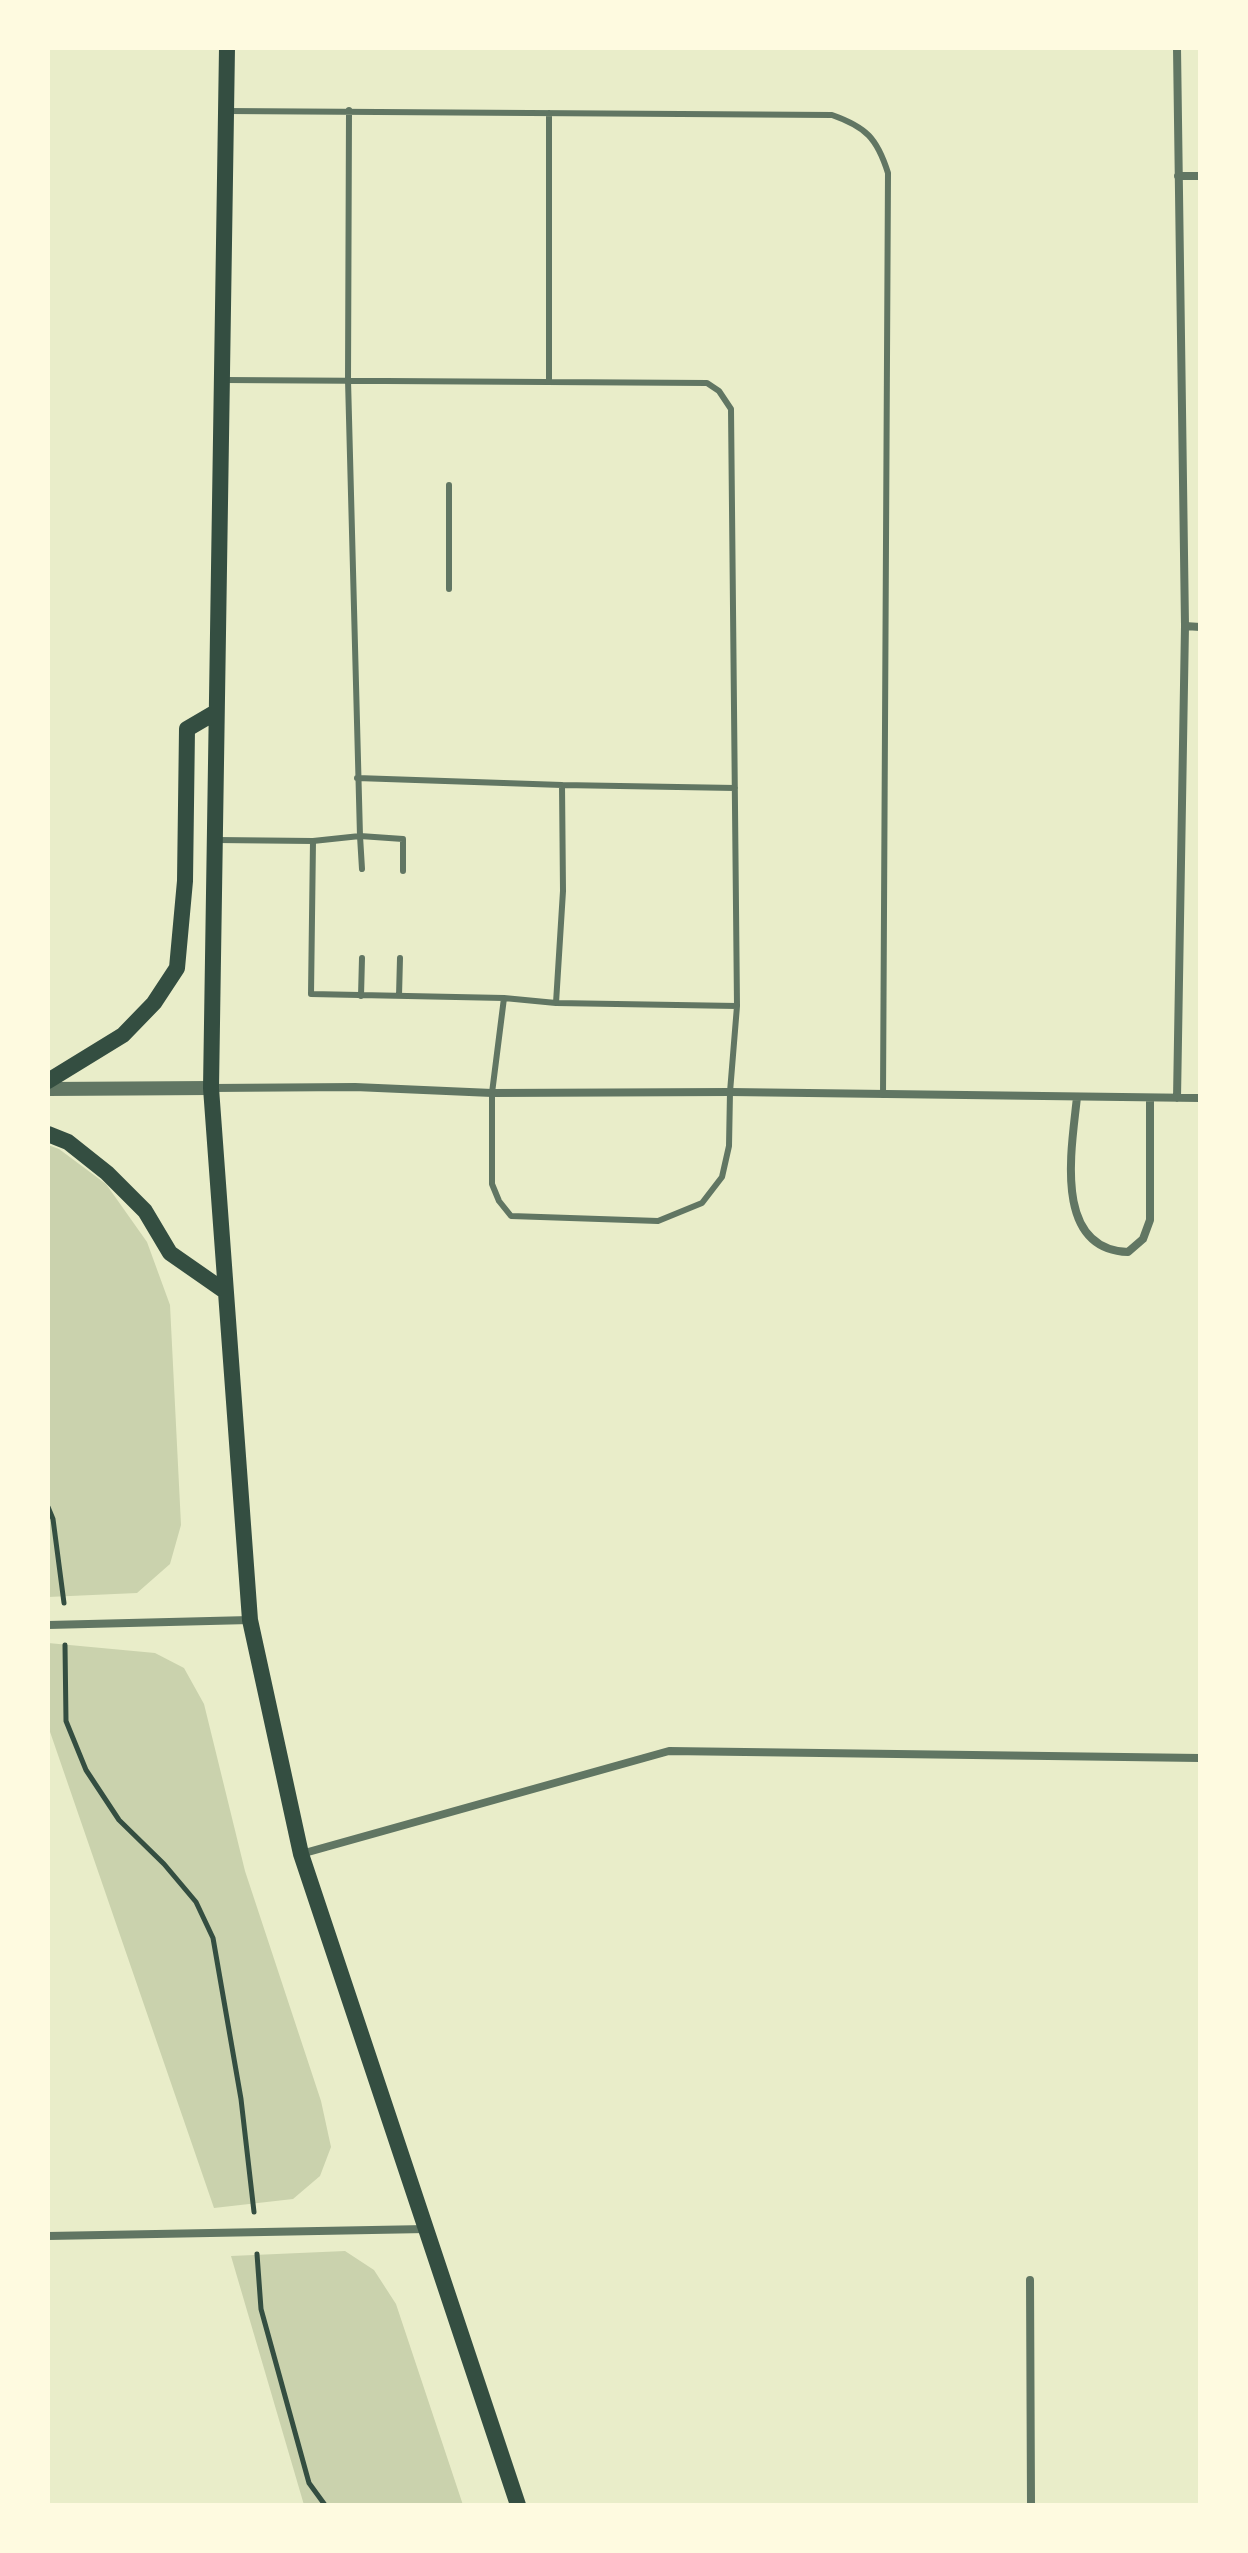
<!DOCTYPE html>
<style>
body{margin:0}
#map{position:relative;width:1248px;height:2553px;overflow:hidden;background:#e9edc9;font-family:Figtree,sans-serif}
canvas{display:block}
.frame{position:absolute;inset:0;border:50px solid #fefae0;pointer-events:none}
</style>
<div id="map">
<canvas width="1248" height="2553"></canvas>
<div class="frame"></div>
</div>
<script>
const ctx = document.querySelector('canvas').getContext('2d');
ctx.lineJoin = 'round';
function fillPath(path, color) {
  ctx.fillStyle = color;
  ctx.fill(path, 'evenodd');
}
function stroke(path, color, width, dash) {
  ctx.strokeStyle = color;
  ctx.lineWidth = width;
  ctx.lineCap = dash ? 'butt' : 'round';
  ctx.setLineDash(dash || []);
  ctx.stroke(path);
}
fillPath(new Path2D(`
 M48,1145l11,4 47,35 41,58 23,63 11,220 -11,39 -33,29 -89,4z
 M48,1643l107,10 29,15 20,36 41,167 76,230 10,46 -11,29 -27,23 -79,9 -166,-482z
 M345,2251l29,19 22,34 67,201h-159l-73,-249z`), '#cad2ad');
stroke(new Path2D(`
 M48,1507l5,12 11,84
 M65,1645l1,76 20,49 33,50 45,44 32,38 17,36 28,161 13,113
 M257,2254l4,55 48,174 16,22`), '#344e41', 5);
stroke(new Path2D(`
 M227,111l605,4c34,12 45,23 56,58l-5,922
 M549,380v-267
 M449,485v104
 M357,778l205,7 1,106 -7,112
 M562,785l173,3
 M217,840l96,1 -2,153 193,4 -12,95v91l7,17 12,15 147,5 44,-18 20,-26 7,-31 1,-54 7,-86 -6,-597 -12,-18 -12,-8 -482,-3
 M313,841l47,-5 -12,-456 1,-270
 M362,869l-2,-33 43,3v32
 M361,996l1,-38
 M399,996l1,-38
 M504,998l52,5 181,3`), '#617663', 6);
stroke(new Path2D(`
 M1177,48l8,578 -8,472
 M1178,176h22
 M1185,626l15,1
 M211,1088l144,-1 137,6 238,-1 470,6
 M1077,1097c-5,50 -25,152 51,155l15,-13 7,-19v-122
 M48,1625l202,-5
 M301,1854l368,-103 531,7
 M48,2236l378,-7
 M1030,2280l1,225`), '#617663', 8);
stroke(new Path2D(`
 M48,1089l163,-1`), '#617663', 14);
stroke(new Path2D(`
 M227,48l-16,1040 39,532 51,234 217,651
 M48,1081l75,-46 31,-32 23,-35 8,-87 2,-152 29,-17
 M48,1134l20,8 39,31 38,38 25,42 56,39`), '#344e41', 16);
</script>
